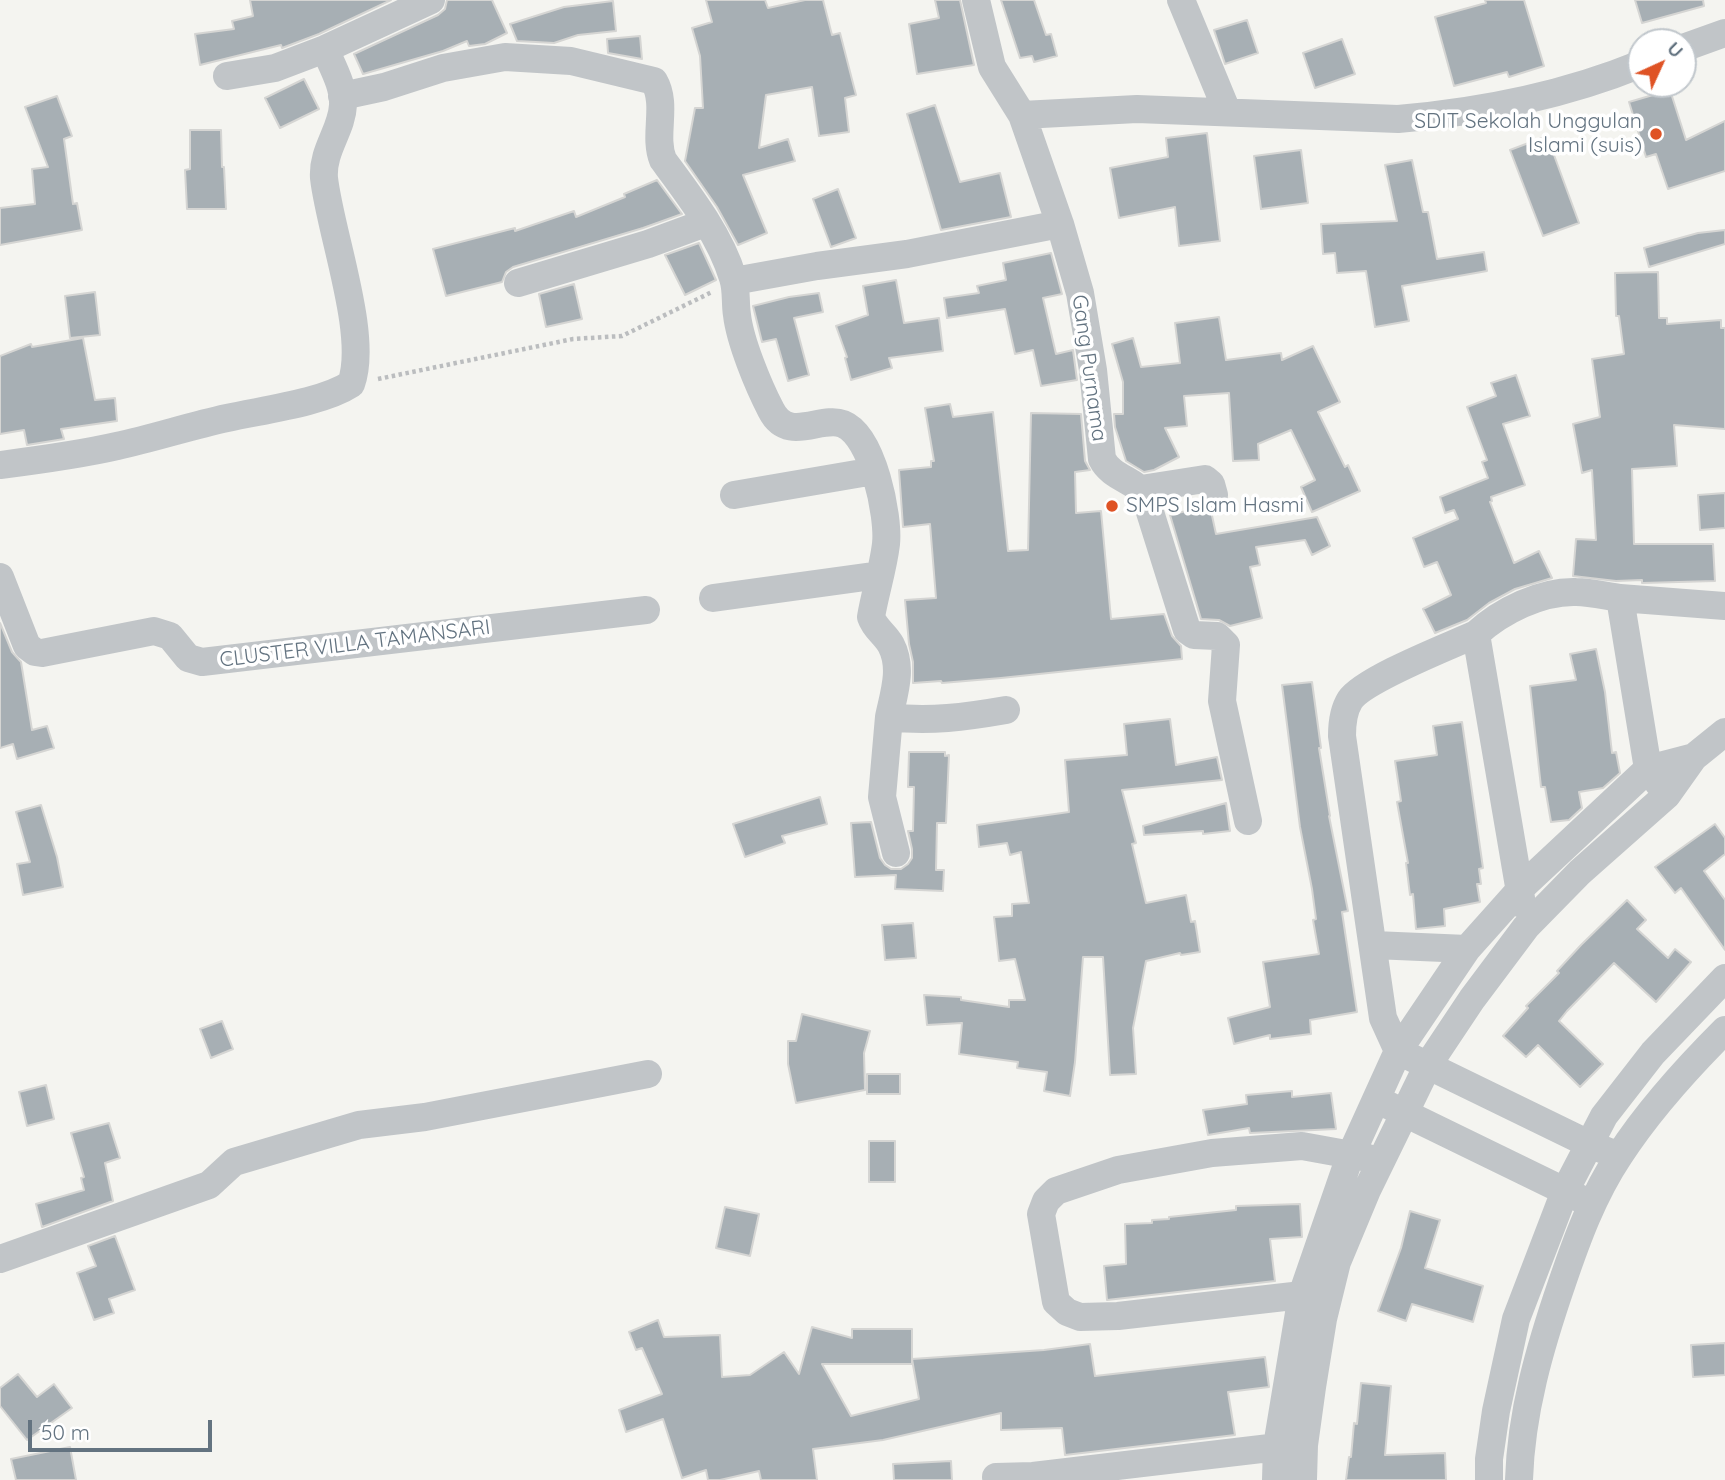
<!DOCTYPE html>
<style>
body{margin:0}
#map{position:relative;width:1725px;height:1480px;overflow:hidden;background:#f4f4f0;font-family:Quicksand,sans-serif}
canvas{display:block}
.north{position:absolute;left:1627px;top:28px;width:70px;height:70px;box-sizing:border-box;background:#fff;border:2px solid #c1c7cc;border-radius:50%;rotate:45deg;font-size:19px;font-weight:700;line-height:28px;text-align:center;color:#637380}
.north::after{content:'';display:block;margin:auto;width:24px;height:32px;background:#df5325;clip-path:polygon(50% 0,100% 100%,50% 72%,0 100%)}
.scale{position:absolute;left:28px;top:1420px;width:184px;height:32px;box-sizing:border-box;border:4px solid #637380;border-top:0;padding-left:9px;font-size:21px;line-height:24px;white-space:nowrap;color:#637380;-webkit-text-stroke:5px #fff;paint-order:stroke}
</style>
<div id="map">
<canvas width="1725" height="1480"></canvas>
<div class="north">U</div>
<div class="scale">50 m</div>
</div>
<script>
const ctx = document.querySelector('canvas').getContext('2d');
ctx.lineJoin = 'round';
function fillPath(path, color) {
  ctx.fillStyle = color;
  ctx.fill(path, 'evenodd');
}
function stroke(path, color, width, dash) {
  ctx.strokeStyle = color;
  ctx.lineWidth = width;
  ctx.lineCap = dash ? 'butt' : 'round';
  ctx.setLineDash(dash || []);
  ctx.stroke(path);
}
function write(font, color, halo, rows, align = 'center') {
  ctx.font = font + ' Quicksand,sans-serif';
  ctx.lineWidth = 7;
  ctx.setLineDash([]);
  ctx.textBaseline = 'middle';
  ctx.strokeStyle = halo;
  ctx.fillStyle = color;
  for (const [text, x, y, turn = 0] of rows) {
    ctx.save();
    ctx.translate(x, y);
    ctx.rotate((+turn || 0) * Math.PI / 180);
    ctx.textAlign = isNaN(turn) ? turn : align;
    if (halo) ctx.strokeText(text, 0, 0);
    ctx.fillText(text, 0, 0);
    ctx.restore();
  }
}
const building = new Path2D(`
 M250,0h141l-72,34 -37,14 -1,-3 -81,20 -5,-31 39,-5 -2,-8 21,-5z
 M447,0h45l15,33 -22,11 -16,2 -2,-5 -24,10 -80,23 -9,-20 84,-39 7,-6z
 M706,0h59l3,8 37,-8h18l9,35 8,-2 16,62 -11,3 4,34 -30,4 -7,-49 -46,8 -7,53 29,-9 7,22 -52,14 24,58 -29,12 -21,-38 -32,-46 10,-53h8l-3,-52 -8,-28 20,-6z
 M935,0h25l14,65 -57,9 -8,-50 30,-6z
 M1001,0h33l12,35 5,-1 6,22 -23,6 -2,-6 -12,2z
 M1485,0h39l20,66 -35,11 -2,-5 -53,14 -19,-69 51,-14z
 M1635,0h68l1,6 -62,17z
 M613,1l3,30 -38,4 -24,8 -37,-2 -7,-17 54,-17z
 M1247,20l11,33 -33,11 -11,-34z
 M640,36l2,23 -34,-6 -1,-14z
 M1342,39l13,35 -40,14 -12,-35z
 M304,79l15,30 -39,19 -15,-30z
 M1670,90l16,50 39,-19v50l-57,18 -12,-35 -10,3 -17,-55z
 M57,96l15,40 -8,3 9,65 4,-1 5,27 -82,15v-37l35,-4 -3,-35 16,-2 -23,-60z
 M935,105l25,77 40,-9 11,44 -70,13 -34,-116z
 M190,130h31l1,37h2l2,42h-39l-2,-39 5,-1z
 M1207,133l13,108 -41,5 -4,-39 -56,11 -9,-50 58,-11 -2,-19z
 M1547,136l32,87 -36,13 -33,-86z
 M1301,150l7,53 -47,6 -7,-53z
 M1412,160l11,52h5l9,47 47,-7 3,19 -85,15 7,35 -34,6 -9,-56 -29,2 -2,-20 -12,1 -2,-30 76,-3 -12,-56z
 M657,180l25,34 -39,14 -130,39 -7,5 -4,10 -56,14 -13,-47 82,-21v3l59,-20 2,6 49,-20 -1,-3z
 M838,189l18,49 -25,9 -18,-48z
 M1725,230v14l-76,23 -5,-19 54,-15z
 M699,243l17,37 -31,15 -20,-40z
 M1051,253l11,41 -19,4 13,56 17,-4 4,30 -36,6 -8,-36 -18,4 -10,-45 -58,9 -3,-20 35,-5 -2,-7 29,-6 -3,-17z
 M1658,272l1,46h8v6l54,-4v8h4v101l-51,-4 3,41 -45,3 2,75h79l2,37 -73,2v-3l-26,1 -43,-5 3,-37 20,1 -4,-70 -10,3 -9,-49 27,-7 -8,-58 32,-5 -5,-38h-3l-1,-43z
 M896,280l8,43 35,-5 4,33 -54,7 3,10 -41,12 -6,-22 2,-1 -11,-31 32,-11 -5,-29z
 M574,284l8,35 -36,8 -7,-33z
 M95,292l5,43 -30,3 -5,-42z
 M819,293l4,19 -29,6 15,57 -21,6 -12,-42 -14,3 -9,-36 36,-9z
 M1219,317l7,43 55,-7 1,7 31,-14 27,56 -22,10 27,55 3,-2 12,26 -48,21 -11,-25 14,-7 -24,-50 -33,14 1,16 -26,1 -4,-68 -45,3 3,30 -22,2 14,29 -25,13 -10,2 -18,-11 -11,-34 -1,-13h9v-32l-11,-38 21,-6 8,29 39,-4 -5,-40z
 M83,338l12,62 20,-2 2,23 -56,8 3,10 -37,6 -3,-15 -24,4v-78l31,-12 1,3z
 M1516,375l14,41 -27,8 22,61 -34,12 1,4 -2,1 24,61 25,-12 13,27 -37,11 -26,14 -22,17 -32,13 -12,-24 28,-14 -14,-33 -13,5 -11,-29 45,-19 -4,-9 -9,3 -5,-16 48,-19 -6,-16 5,-2 -20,-53 29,-11 -5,-13z
 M950,404l3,13 40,-5 15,139 20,-1 3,-137 50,1 4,47 5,9 -15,2 1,41 25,-2 10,108 53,-5 8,22 9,10 1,13 -181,19 -59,5 -1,-2 -28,2v-21l-4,-18 -4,-44 31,-2 -6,-74 -27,3 -4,-57 32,-3v-6h3l-9,-53z
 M1725,493v35l-25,2 -2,-35z
 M1202,507l9,4 5,23 101,-17 13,29 -18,9 -7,-15 -49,7 4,18 -10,2 12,51 -32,8 -11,-6 -18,-1 -31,-104z
 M0,623l12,29 9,10 11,68 15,-4 7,22 -37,11 -4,-15 -13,4z
 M1596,649l9,43 7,61 4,-1 4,21 -17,15 -24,4 3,16 -13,12 -18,2 -6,-35h-4l-11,-101 46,-6 -6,-26z
 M1312,682l9,66h-2l11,68h-1l19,95 -6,1 15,100 -47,8 1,14 -41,5v-4l-36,9 -6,-26 42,-11 -7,-45 56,-8 -6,-34 3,-1 -4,-30 -12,-62 -18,-142z
 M1170,719l6,46 41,-8 5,23 -100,10 14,53 -4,1 14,59 40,-8 5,27 4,-1 5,31 -19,3 -1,-2 -34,8 -13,67 3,46 -26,1 -7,-118h-20l-8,105 -5,34 -26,-5 3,-19 -30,-4 1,-6 -59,-8 3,-31 -35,2 -3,-30 37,2v3l48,7v-7h16l-10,-41 -16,2 -5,-44 18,-1v-12l17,-1 -8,-51 -11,3 -3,-12 -28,4 -2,-22 92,-13 -4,-52 62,-5 -3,-31z
 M1462,722l21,146 -4,1 2,15h-4l3,18 -36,7 1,17 -29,3 -3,-35 -3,1 -4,-32h2l-11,-61 4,-1 -6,-40 42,-6 -4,-29z
 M909,752h36v4l4,-1 -3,68h-9l-1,47h8l-1,21 -48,-2 1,-14 -41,2 -4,-54 20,-1 9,36 5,7 6,4h10l7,-5 4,-6v-9l-4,-18h5l1,-44h-6z
 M820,797l7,27 -45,12 3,7 -40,14 -12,-33z
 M1226,803l4,28 -27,3v-3l-59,4 -1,-9z
 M41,805l16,52 6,30 -40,8 -6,-31 13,-2 -14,-50z
 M1715,824l10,14v16l-21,17 21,29v50l-44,-62 -6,5 -20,-26z
 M1627,900l19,20 -9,9 31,29 7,-9 16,13 -35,40 -42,-39 -47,48 -8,10 44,43 -23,23 -42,-42 -12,12 -23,-21 25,-28 -2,-2 33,-33 -2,-2 24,-26z
 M913,923l3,35 -31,2 -3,-35z
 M802,1014l68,17 -6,22 1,37 -69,13 -8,-39v-23h8z
 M222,1021l11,28 -22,9 -11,-29z
 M867,1074h33v20h-33z
 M46,1085l8,34 -27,7 -8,-34z
 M1292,1091v6l39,-4 5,36 -86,4 -1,-5 -41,7 -5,-25 44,-6 -1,-9z
 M109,1123l11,35 -15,5 8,38 -71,26 -6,-23 48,-14 -3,-12 3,-1 -13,-44z
 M869,1141h26v41h-26z
 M1300,1204l2,33 -32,2 5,42 -168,19 -3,-34 22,-2 -1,-40 27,-1v-3l17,-1v-2l67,-7v-4z
 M725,1207l34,7 -9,42 -34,-8z
 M1410,1211l30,9 -15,48 58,18 -10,36 -61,-18 -6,17 -28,-10 23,-63z
 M115,1236l20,54 -26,9 5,14 -20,7 -17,-47 19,-7 -8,-20z
 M658,1320l6,17 56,-2 2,42 28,-2 34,-23 15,22 13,-47 40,11v-9h60v30l132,-9 46,-6 5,32 170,-19 4,30 -41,5 7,43 -170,20 -3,-27 -61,2v-17l-118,27 -70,9 4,31h-56l-2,-9 -39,9h-12l-2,-10 -24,8 -19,-59 -37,13 -7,-22 43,-16 -20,-46 -6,2 -7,-18zM912,1359l7,40 -68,17 -29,-52h90z
 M1725,1343v32l-32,2 -2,-32z
 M18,1374l19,23 17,-13 18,24 -45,32 -27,-34v-18z
 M1361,1383l30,3 -6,69 60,-2 1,27h-100l3,-23h2l3,-34 3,1z
 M70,1447l6,33h-60l-5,-21z
 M951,1461l1,19h-58l-1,-16z`);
fillPath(building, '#a7afb4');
stroke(building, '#d5d5d3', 2);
stroke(new Path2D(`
 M378,379l195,-40 49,-3 90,-44`), '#bbbdbf', 4.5, [3.5, 3.5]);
stroke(new Path2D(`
 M976,0l16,67 30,48 38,109 20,69 13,77 9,89c9,18 30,20 42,34l43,137 7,5 23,1 9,9 -4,56 26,120
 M1181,0l46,111
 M1683,48l42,-15
 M227,76l48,-8 50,-19 106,-49
 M342,96l42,-9 59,-19 62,-11 66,4 83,20c14,24 -1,54 9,79 26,35 57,75 70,118 4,12 2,25 4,37 3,26 21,70 34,95 17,34 50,5 72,14 30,12 46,92 43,120 -3,25 -11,49 -15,73 4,12 14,17 20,28 12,23 3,48 -2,72 40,5 77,0 117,-7
 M1022,115l115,-6 261,10c82,-7 167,-24 243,-55
 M734,281l83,-15 90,-12 153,-30
 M518,283l130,-39 57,-21
 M0,465c39,-5 78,-10 117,-19 37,-8 73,-20 110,-28 35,-8 95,-15 124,-34 18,-48 -21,-152 -27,-206 -2,-28 18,-48 19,-73 1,-19 -11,-39 -18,-56
 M1141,489l64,-10 6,5 3,11
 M734,495l140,-24
 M0,577l27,69 8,6 7,1 112,-22 16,5 18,22 14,4 444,-52
 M713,598l167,-23
 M1620,598l105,8
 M1476,634c-26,12 -112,45 -126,66 -7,11 -8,24 -8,36l41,282 15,33 191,93 30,12
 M889,717l-7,80 14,56
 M1522,904l-46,-270c25,-23 65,-43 100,-42 14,0 30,4 44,6l28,171 11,15
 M1374,945l93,4
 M1388,1105l193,94
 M0,1259l209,-74 25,-23 125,-37 66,-8 223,-43
 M1302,1295l-184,21 -38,1 -13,-5 -11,-10 -15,-88 5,-13 10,-10 62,-21 94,-17 90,-7 66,12
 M996,1477l37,-1 262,-31
 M1276,1480l1,-34 25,-151 47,-136 49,-108 69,-102 59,-66 122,-114 46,-12
 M1303,1480l1,-35 8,-58 11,-68 14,-57 30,-72 61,-125 44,-66 54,-72 54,-55 87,-77 27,-38 31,-25
 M1489,1480v-21l7,-48 20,-92 49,-128 39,-75 49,-63 72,-75
 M1519,1480c2,-68 21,-133 43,-197 15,-44 31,-88 57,-127 29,-45 68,-88 106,-126`), '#c1c5c8', 28);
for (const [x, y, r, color] of [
 [1656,134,7,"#df5325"],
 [1112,506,7,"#df5325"]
]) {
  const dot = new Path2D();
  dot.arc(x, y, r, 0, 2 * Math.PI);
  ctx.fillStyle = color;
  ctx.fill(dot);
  stroke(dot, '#fff', 2.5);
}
write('21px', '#637380', '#fff', [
 ["SDIT Sekolah Unggulan",1642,122],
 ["Islami (suis)",1642,146],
 ["SMPS Islam Hasmi",1126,506,"left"]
], 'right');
write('21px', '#637380', '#fff', [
 ["Gang Purnama",1089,368,82],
 ["CLUSTER VILLA TAMANSARI",355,644,-7]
]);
</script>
